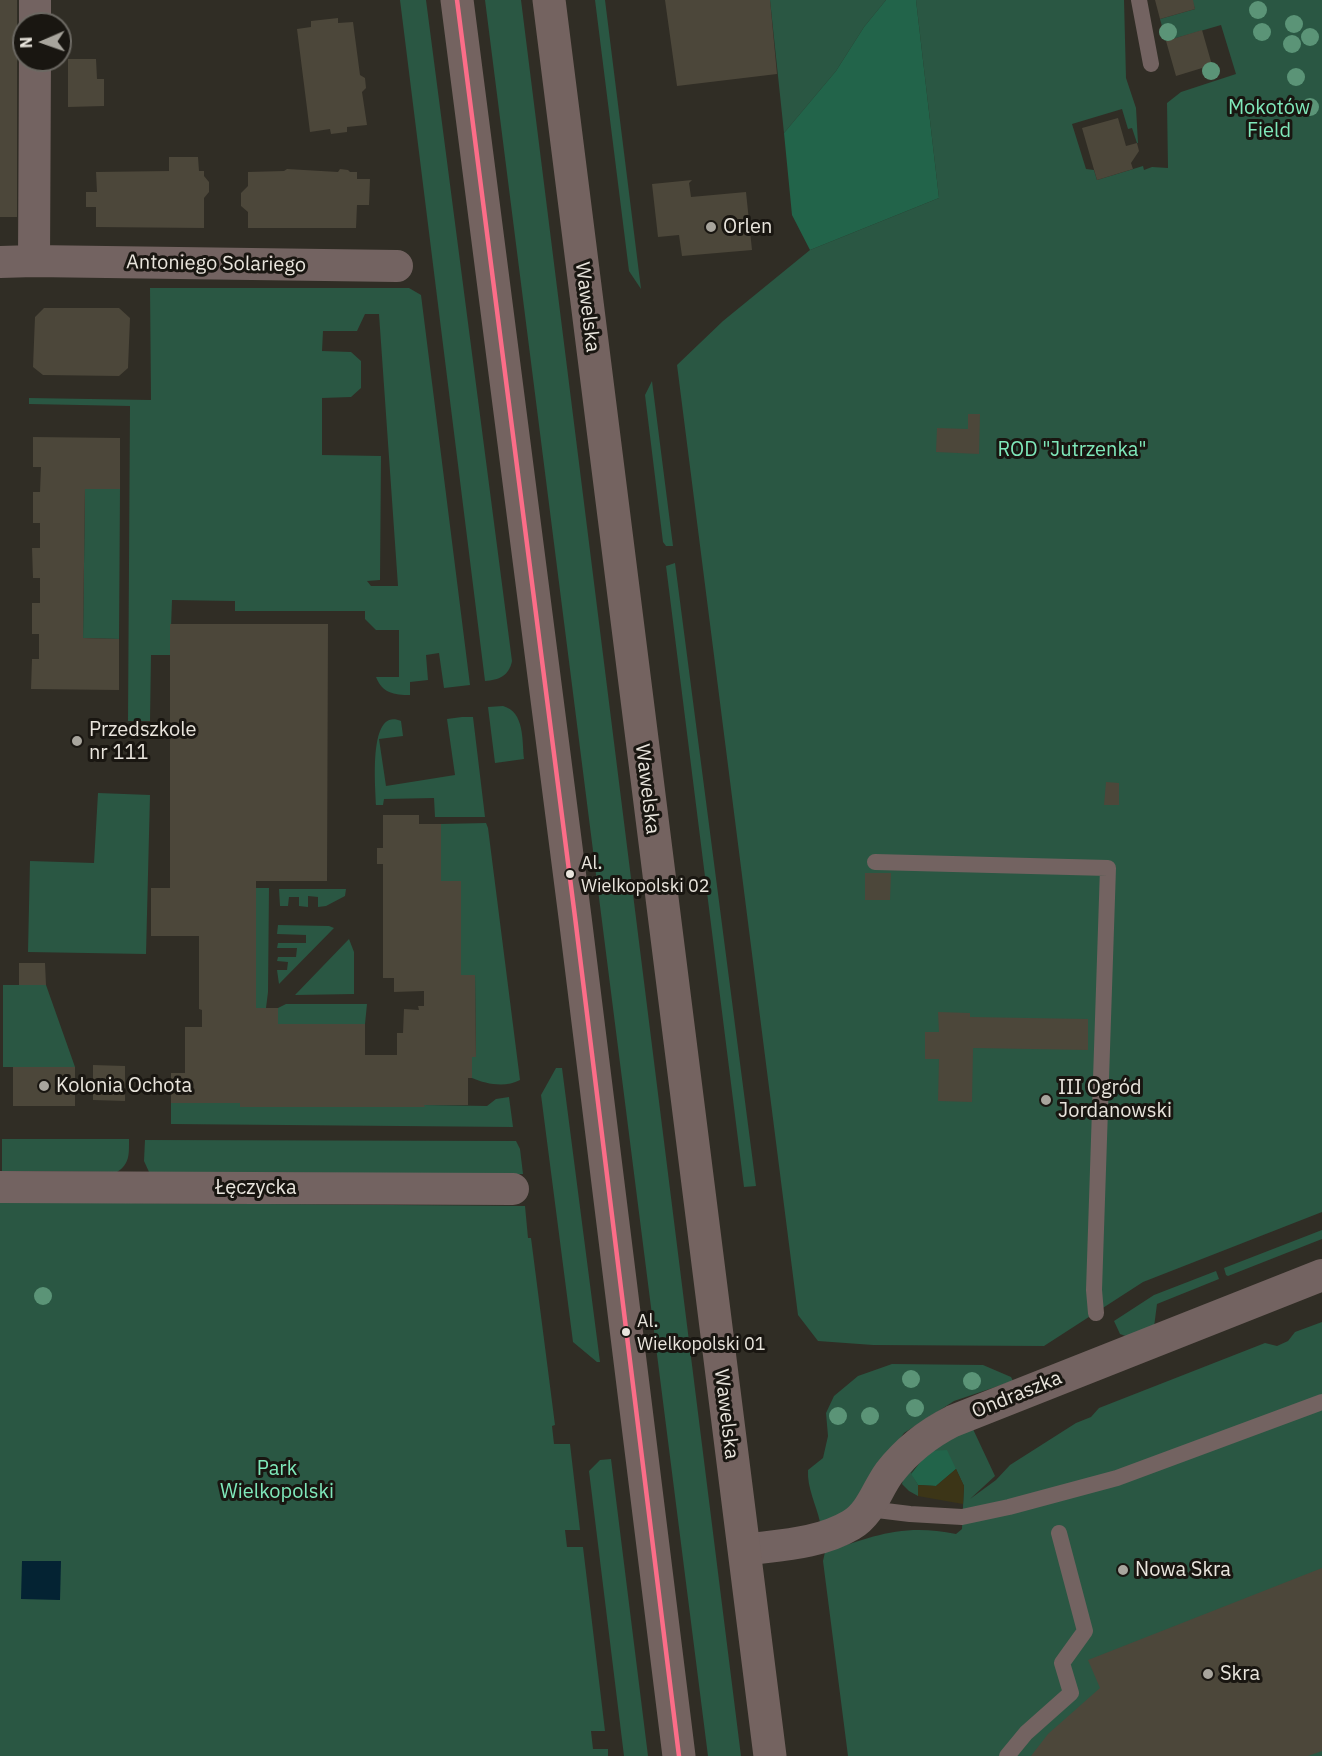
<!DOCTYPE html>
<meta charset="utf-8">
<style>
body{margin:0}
#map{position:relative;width:1322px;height:1756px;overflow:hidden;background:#302d25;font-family:"IBM Plex Sans",sans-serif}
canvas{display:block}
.north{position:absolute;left:12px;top:12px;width:60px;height:60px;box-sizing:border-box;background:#191611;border:2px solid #6c6963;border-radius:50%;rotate:268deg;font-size:16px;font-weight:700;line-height:24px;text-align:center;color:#e9e5dd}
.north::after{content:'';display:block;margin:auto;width:21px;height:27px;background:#a8a59d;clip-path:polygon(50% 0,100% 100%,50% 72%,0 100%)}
</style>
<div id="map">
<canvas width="1322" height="1756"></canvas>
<div class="north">N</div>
</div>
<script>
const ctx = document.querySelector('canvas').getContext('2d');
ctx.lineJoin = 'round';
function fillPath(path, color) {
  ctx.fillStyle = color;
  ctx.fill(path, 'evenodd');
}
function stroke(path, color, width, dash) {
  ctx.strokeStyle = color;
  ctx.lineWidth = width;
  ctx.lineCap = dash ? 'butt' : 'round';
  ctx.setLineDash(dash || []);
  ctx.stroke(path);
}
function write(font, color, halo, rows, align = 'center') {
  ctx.font = font + ' "IBM Plex Sans",sans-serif';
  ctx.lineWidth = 6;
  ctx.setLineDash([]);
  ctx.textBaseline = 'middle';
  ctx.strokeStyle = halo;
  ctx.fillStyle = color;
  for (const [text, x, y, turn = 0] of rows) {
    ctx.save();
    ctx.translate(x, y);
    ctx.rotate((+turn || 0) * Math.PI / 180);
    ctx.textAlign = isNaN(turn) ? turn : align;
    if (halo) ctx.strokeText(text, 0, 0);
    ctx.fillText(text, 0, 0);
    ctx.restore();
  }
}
fillPath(new Path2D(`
 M400,0h26l86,661c-3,15 -13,19 -27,20z
 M485,0h36l220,1756h-33z
 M595,0h10l36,289 -12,-18z
 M770,0h116l-22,27 -28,44 -52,62z
 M916,0h208l2,78 10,30 2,35h-1l-5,-15 -4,1 -6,-20 -50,15 14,45 8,1 3,10 46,-14 1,4 8,-3 16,1 -1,-65 14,-11 55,-18 -15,-49 -55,16 -6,-22 35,-10 -3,-9h130v1212l-179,70 -99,64 -171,-1 -55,-4 -20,-26 -121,-950 46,-44 87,-71 129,-52z
 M150,288h259l12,7 49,390 -26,3 -5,-35 -13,2 2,25 -18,2v13c-16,0 -28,-2 -34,-18h23v-47h-23l-11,-11v-8h-130v-10l-63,-1 -2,55h-19l-1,66h-22l2,-315 -101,-2v-6l122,2zM365,314h14l19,272h-27l-4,-5 13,-1 1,-124 -59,-1v-57l29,-1 10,-9v-27l-10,-9 -29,-1 1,-20h34z
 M652,381l21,165h-7l-3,-4 -18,-147z
 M85,489h35l-1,150 -36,-1z
 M675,563l81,623 -12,1 -78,-621z
 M503,706c22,6 19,35 21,53l-29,4 -7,-56z
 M462,717h11l12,100h-50l-1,-19 -50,1 -1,6h-7c0,-15 -9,-99 25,-84l2,15 -24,3 7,47 69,-11 -8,-56z
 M98,793l52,2 -4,159 -118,-2 2,-91 64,2z
 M486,823l2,5 32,252c-15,8 -34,4 -48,-2v-21h4l-1,-81 -14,-1v-93l-20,-1v-57z
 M256,888h13l-1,104 -2,16h-10z
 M279,889h67l-1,7 -19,10 -8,1v-10l-10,-1v11l-9,-1v-9h-10l-1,9h-8z
 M278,925l51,1 5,2 -55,56 -2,-14h10l1,-8 -11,-1 1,-4h18l1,-9h-20l1,-5h28v-8l-29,-1z
 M349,939l5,13v42l-59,1z
 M3,985h43l29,82h-72z
 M286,1004h81l-2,20h-87v-16z
 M556,1068h6l38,294h-3l-24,-20 -32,-247z
 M509,1097l4,30 -342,-3v-21h69l1,4h183v-2l63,1 9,-7z
 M2,1139h127c0,15 1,25 -12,33l-115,-1z
 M145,1140l371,1 4,8 3,25 -374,-2 -5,-11z
 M0,1202l525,4 3,32h3l24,187 -3,1 2,18h16l10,86h-15l2,17h16l22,184h-14l2,18h15v7h-608z
 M1322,1230v9l-94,37 -2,-1 -2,-7z
 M1216,1271l3,8 -62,25 -3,23 -26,10 -8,-3 -6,-13 40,-26z
 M1322,1322v434h-474l-25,-195 2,-9c48,-16 79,-29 131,-18l6,-5 2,-43 -8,-17 -37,-8 -8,12 7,12v11l-9,-5 -7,-7c4,-26 49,-45 70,-57l23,49 -25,23 26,-19 14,-15 66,-42 15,-6 8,-9 166,-65 12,3 11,-5 7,-9z
 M892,1364l91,1 28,12 2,4 -59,20 -50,32 -23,32 -20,34 -21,16 -20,7c-4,-18 -13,-34 -12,-52l15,-12 5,-22 -2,-23 8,-17 24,-20z
 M611,1459l37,297h-24l-35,-285 11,-11z`), '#2a5743');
fillPath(new Path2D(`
 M886,0h30l23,198 -129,52 -18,-35 -8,-82 52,-62 28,-44z
 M947,1450l9,19 -20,17 -18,-1 -7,-11 18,-23z`), '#22644a');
fillPath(new Path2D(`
 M956,1469l8,17 -1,18 -45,-8v-11l18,1z`), '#3c3517');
fillPath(new Path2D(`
 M22,1561h39l-1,39 -39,-1z`), '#042333');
fillPath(new Path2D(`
 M0,0h17v217h-17z
 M665,0h105l7,74 -100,12z
 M1155,0h38l2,9 -35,10z
 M338,18v5l15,-1 7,53 5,3 1,10 -4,4 5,33 -20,2v5l-16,2 -1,-5 -20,3 -13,-103 14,-2v-6z
 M1202,30l10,35 -36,11 -10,-35z
 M68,59h28l1,20h7v27l-36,1z
 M1118,118l8,28 11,-3 2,8 -8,12 2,6 -36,11 -15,-52z
 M169,157h29l1,14h5v5l5,6v10l-5,6v30l-108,-1v-20h-10v-15h11l-1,-20 73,-1z
 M287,169l51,3 2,-3 8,1 2,2h7v7h13l-1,26h-12l-1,23h-108v-16l-7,-6v-13l7,-7v-14l36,-1z
 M692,180l-3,3 2,14 55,-5 6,58 -70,6 -3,-21 -21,2 -6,-53z
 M44,308h75l11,10 -2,50 -9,8 -76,-1 -10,-8 2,-50z
 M968,414h12l-1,40 -43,-2 1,-24 31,1z
 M33,437l87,1v51h-35l-2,149 36,1v51l-88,-1 1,-30h7v-25h-7v-31h8v-25h-7l-1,-30h8v-25h-7v-31h7l1,-25h-8z
 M170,624h158l-1,257h-71v127h22v16h87v31h32v-22h6l1,-24 15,1 -1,-4h6v-15l-30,1v-14h-11v-114h-6v-16h6v-33h36v9h22v57h20v94h14l1,82h-4v21h-4v27h-44l1,2h-185v-4h-69v-30h14v-46h17v-17l-3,-1v-73h-48v-48h19z
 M1106,782l13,1v22h-15z
 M865,873h26l-1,27h-25z
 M19,963h26l1,22h-27z
 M938,1012l32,1v4l118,2v31l-115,-2 -1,54 -34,-1 1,-42h-14v-27h14z
 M93,1065l32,1v35l-32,-1z
 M13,1067h62v39h-62z
 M1322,1568v183l-14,5h-277l17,-22 52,-46 -12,-28z`), '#4c473a');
stroke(new Path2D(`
 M1139,0l12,64
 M875,862l233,6 -14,422 2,23
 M869,1509l41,5 52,3 47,-10 108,-29 205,-76
 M1007,1756l19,-23 45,-40 -9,-30 23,-32 -26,-98`), '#736361', 16);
stroke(new Path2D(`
 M35,24v-24
 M34,261l1,-201
 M0,262l34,-1 363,5
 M0,1187l513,2
 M744,1550c36,-5 75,-6 107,-25 20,-12 25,-34 38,-52 17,-22 40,-40 64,-52l369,-146`), '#736361', 32);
stroke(new Path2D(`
 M457,0l118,917 104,839
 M549,0l221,1756`), '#746360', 33);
stroke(new Path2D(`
 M457,0l118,917 104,839`), '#fb6d88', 4.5);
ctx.fillStyle = '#5b9477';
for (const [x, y] of [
 [1258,10],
 [1294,24],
 [1168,32],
 [1262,32],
 [1310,37],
 [1292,44],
 [1211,71],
 [1296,77],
 [1310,107],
 [43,1296],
 [911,1379],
 [972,1381],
 [915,1408],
 [838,1416],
 [870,1416]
]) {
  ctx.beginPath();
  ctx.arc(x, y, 9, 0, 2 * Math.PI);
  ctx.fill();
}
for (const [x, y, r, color] of [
 [711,227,6,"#a8a59d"],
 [77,741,6,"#a8a59d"],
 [570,874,5,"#e9e5dd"],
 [44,1086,6,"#a8a59d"],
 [1046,1100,6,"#a8a59d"],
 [626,1332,5,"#e9e5dd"],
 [1123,1570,6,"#a8a59d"],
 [1208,1674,6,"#a8a59d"]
]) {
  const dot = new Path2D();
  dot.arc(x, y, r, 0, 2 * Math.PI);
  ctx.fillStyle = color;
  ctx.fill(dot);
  stroke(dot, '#191611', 2);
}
write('18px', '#e9e5dd', '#191611', [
 ["Al.",581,864],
 ["Wielkopolski 02",581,887],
 ["Al.",637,1322],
 ["Wielkopolski 01",637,1345]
], 'left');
write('20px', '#7fe8ba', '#191611', [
 ["Mokotów",1269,108],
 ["Field",1269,131],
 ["ROD \"Jutrzenka\"",1072,450],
 ["Park",277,1469],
 ["Wielkopolski",277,1492]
]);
write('20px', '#e9e5dd', '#191611', [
 ["Orlen",723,227],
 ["Przedszkole",89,730],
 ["nr 111",89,753],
 ["Kolonia Ochota",56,1086],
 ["III Ogród",1058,1088],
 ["Jordanowski",1058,1111],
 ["Nowa Skra",1135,1570],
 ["Skra",1220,1674]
], 'left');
write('20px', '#e9e5dd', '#191611', [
 ["Antoniego Solariego",216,264,1],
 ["Wawelska",587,307,83],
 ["Wawelska",647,789,83],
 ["Łęczycka",256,1188],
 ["Ondraszka",1017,1395,-22],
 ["Wawelska",726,1414,83]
]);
</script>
